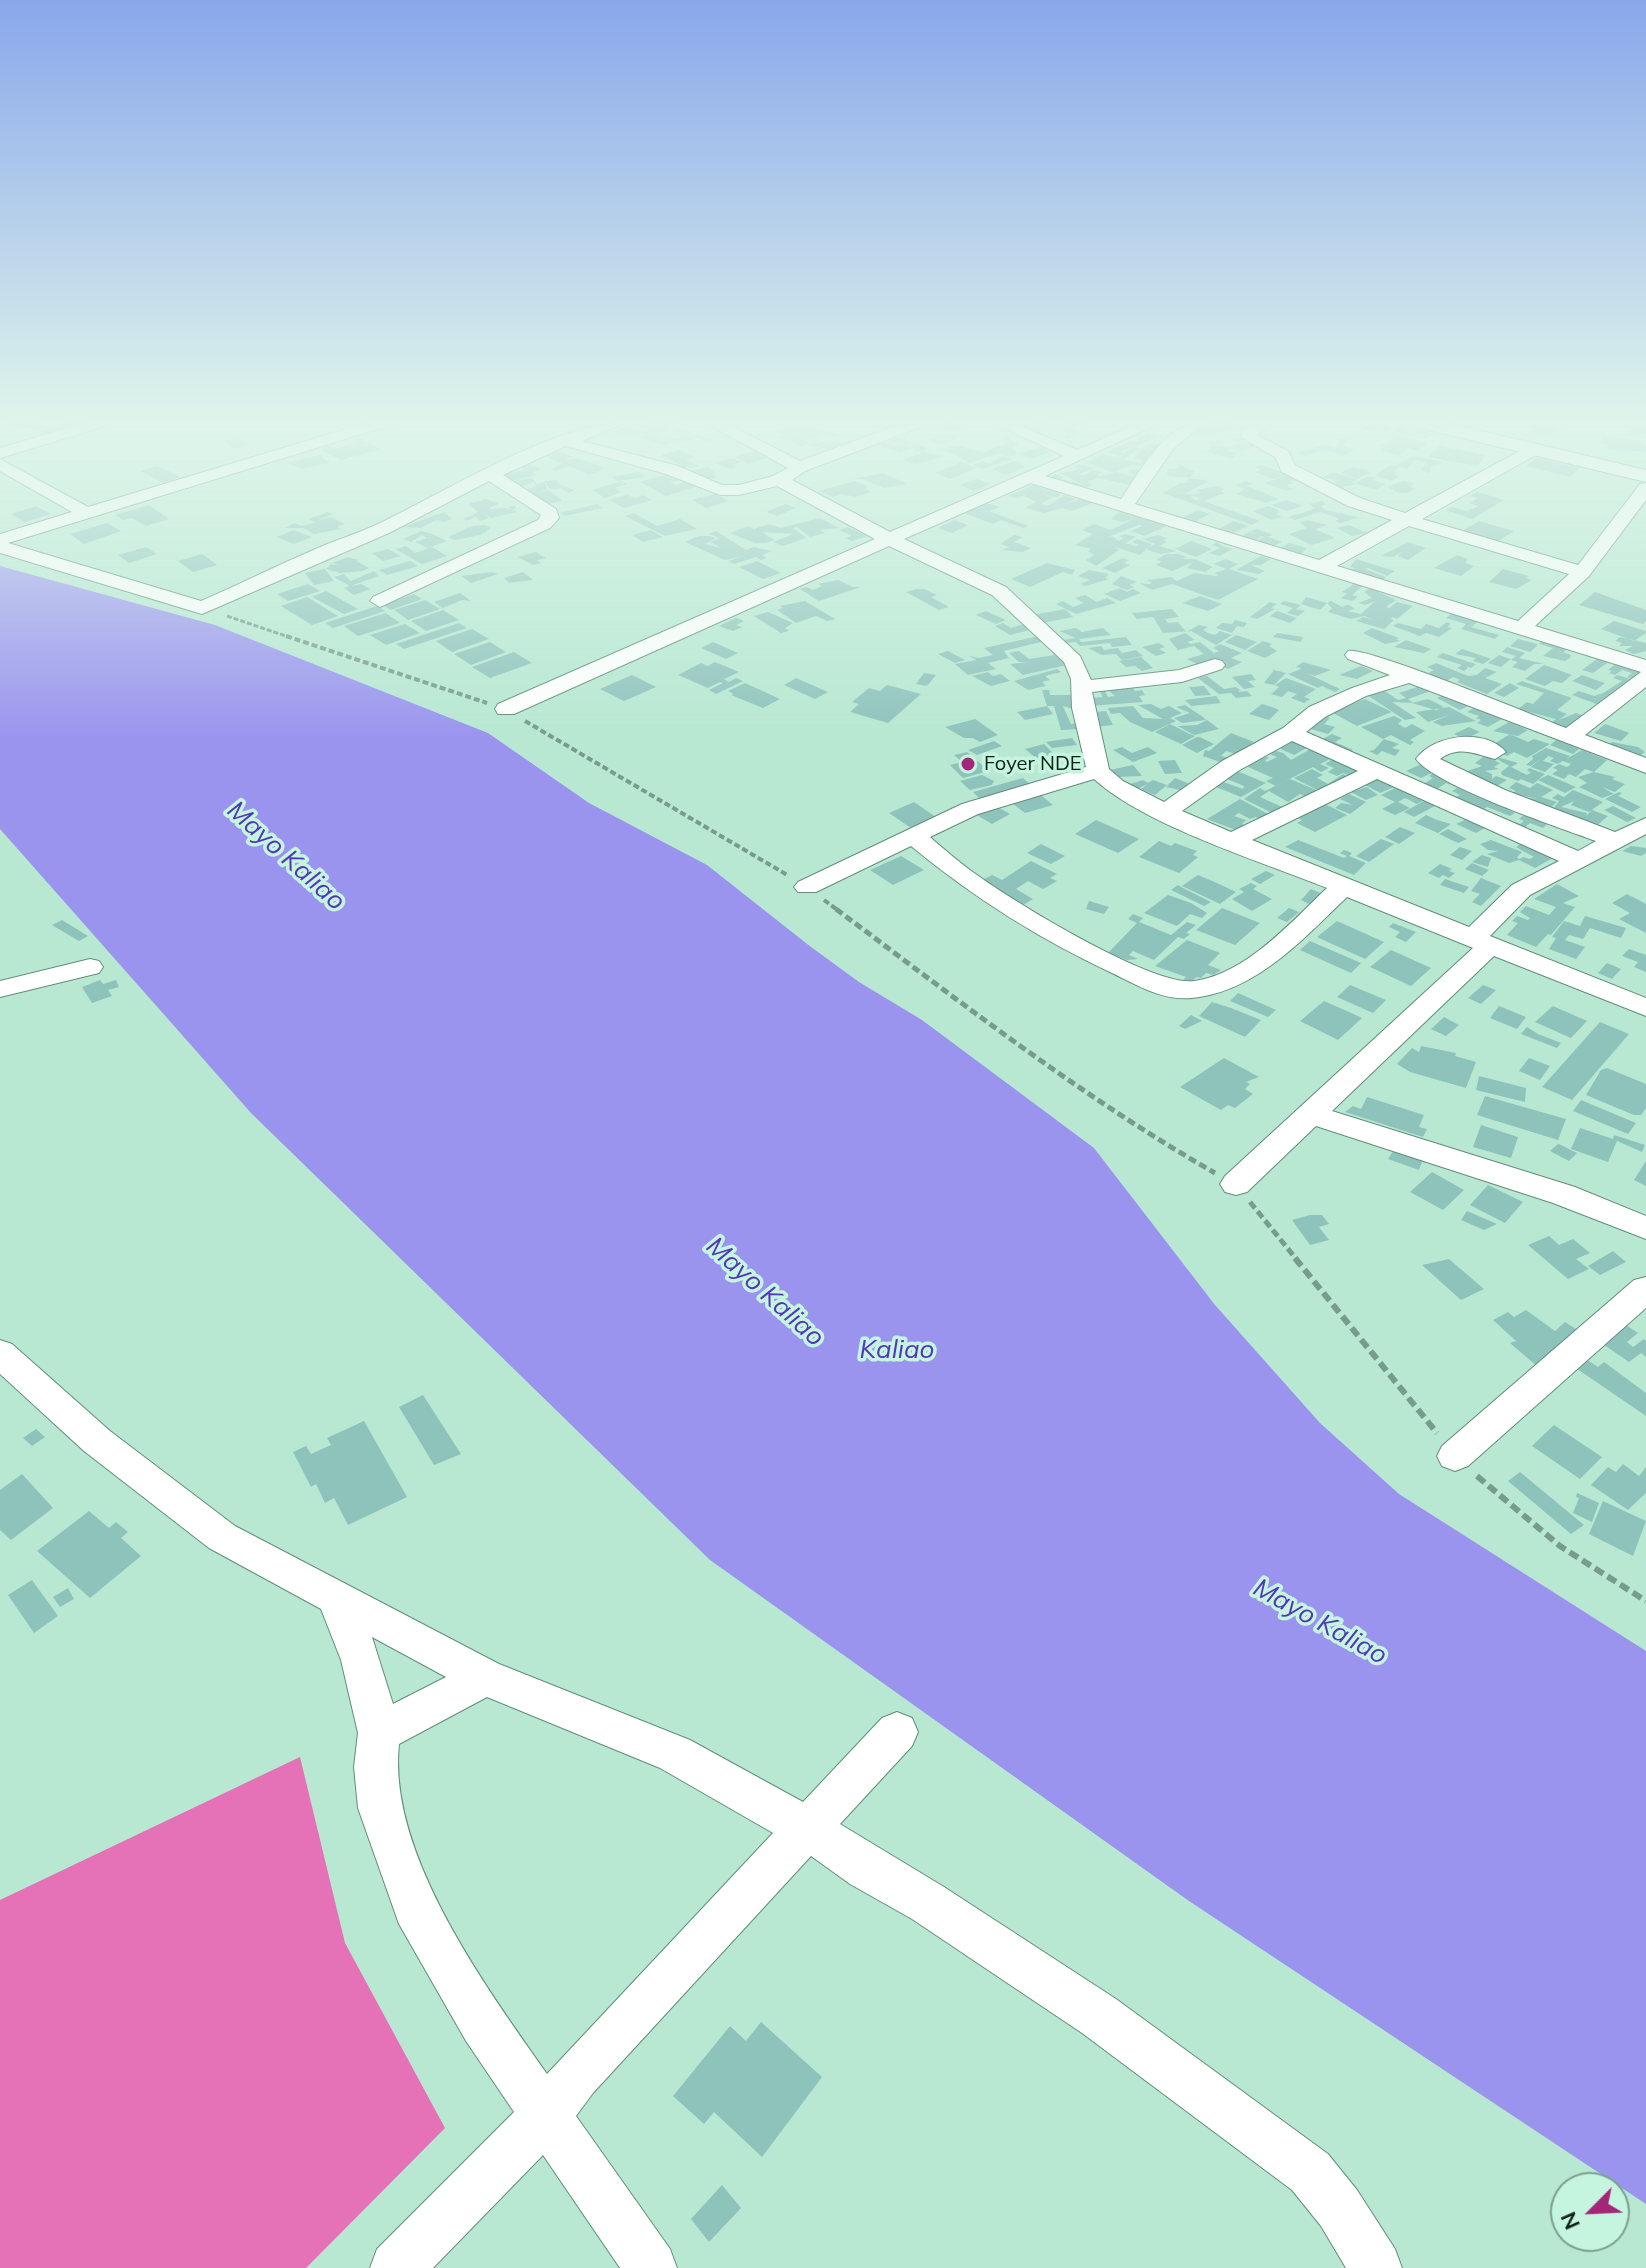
<!DOCTYPE html>
<style>
body{margin:0}
#map{position:relative;width:1646px;height:2268px;overflow:hidden;background:#b8e8d2;font-family:Mulish,sans-serif}
canvas{display:block}
.north{position:absolute;left:1550px;top:2172px;width:80px;height:80px;box-sizing:border-box;background:#c5f5df;border:2px solid #7ba08f;border-radius:50%;rotate:246deg;font-size:22px;font-weight:700;line-height:32px;text-align:center;color:#0d2018}
.north::after{content:'';display:block;margin:auto;width:28px;height:36px;background:#a42678;clip-path:polygon(50% 0,100% 100%,50% 72%,0 100%)}
</style>
<div id="map">
<canvas width="1646" height="2268"></canvas>
<div class="north">N</div>
</div>
<script>
const ctx = document.querySelector('canvas').getContext('2d');
ctx.lineJoin = 'round';
function fillPath(path, color) {
  ctx.fillStyle = color;
  ctx.fill(path, 'evenodd');
}
function stroke(path, color, width, dash) {
  ctx.strokeStyle = color;
  ctx.lineWidth = width;
  ctx.lineCap = dash ? 'butt' : 'round';
  ctx.setLineDash(dash || []);
  ctx.stroke(path);
}
function write(font, color, halo, rows, align = 'center') {
  ctx.font = font + ' Mulish,sans-serif';
  ctx.lineWidth = 7;
  ctx.setLineDash([]);
  ctx.textBaseline = 'middle';
  ctx.strokeStyle = halo;
  ctx.fillStyle = color;
  for (const [text, x, y, turn = 0] of rows) {
    ctx.save();
    ctx.translate(x, y);
    ctx.rotate((+turn || 0) * Math.PI / 180);
    ctx.textAlign = isNaN(turn) ? turn : align;
    if (halo) ctx.strokeText(text, 0, 0);
    ctx.fillText(text, 0, 0);
    ctx.restore();
  }
}
fillPath(new Path2D(`
 M300,1757l45,186 100,185 -139,140h-306v-368z`), '#e571b6');
fillPath(new Path2D(`
 M0,566l215,59 273,108 101,70 118,62 104,82 48,35 63,38 172,128 121,157 105,118 79,71 247,157v553l-457,-303 -479,-341 -459,-447 -251,-284z`), '#9a94ef');
fillPath(new Path2D(`
 M11,422h24l16,5 -12,3 -35,-6z
 M65,422l23,1 -41,12 -8,-3z
 M644,422h36l-15,4 5,5 -17,2 16,7 15,-4 -12,-6 5,-2 36,12 -7,2 -8,-4 -37,7 -21,-9 5,-1 -2,-3 -14,5 -17,-5 14,-5 17,5 6,-3z
 M942,422h11l13,5 -14,4 -25,-4z
 M1045,422l7,3 -13,3 4,2 -6,3 -9,-4 7,-3 -2,-1 -8,2 -11,-4z
 M1068,422h20l-16,7 8,5 -12,5 -7,-2 7,-3 -8,-3 7,-2 -17,-1z
 M1228,422l11,4 -30,10 -13,-4 3,-1 -7,-4 5,-3 9,4 7,-3 -9,-3z
 M1374,422l14,4 9,-1 -10,7 -6,-1 3,-3 -14,-3 13,4 -24,2z
 M1537,422l25,8 -20,6 -14,-4 6,-3 -10,-2z
 M1637,423l9,1v15l-20,-4z
 M798,425l6,2 -13,4 17,-4 31,7 -7,3 -11,-4h-3l5,2 -16,5 -9,-2 12,5 -8,4 -12,-7 -16,-2 10,-3 -8,-3z
 M1399,426l10,2 -5,3 8,2 4,-3 21,4 -12,5 -28,-5 30,9 -9,8 -9,-3 -10,7 -19,-5 4,-2 -5,-2 1,-3 12,1 -5,-2 7,-3 -4,-5z
 M1148,432l12,4 -24,11 5,1 -18,11 18,4 3,-3 -10,-1 12,-15h18l-17,23 -14,-3 -17,8 17,5 1,-3 -5,-1 1,-3 17,-1 -12,17 -37,-8 -11,4 5,3 -10,5 -36,-11 9,-5 9,3 -4,2 22,5 -22,-11 13,-2 5,-3 -5,-1 5,-3 16,4 -14,6 4,1 9,-5 9,2 -5,4h3l14,-3 -26,-10 14,-9 16,4 3,-2 -13,-3 3,-3 13,3 9,-6 -14,5 -8,-3 23,-9 10,3 -9,-4z
 M1014,433l5,4 -9,2 4,1 -2,1 7,3 -9,4 5,2 -5,1h5l1,4 -7,2 -9,-4 -31,10 -15,-9 -18,-5 22,-4 26,7 25,-10 -9,-4z
 M940,435h12l7,3 -18,7 -13,-5z
 M1238,435h5l5,4 -7,3 19,4 -18,5 -12,-3 -3,3 10,2 -5,6 -25,-7 5,-7 -5,-3 9,-2 6,2 -7,3 14,2 12,-4 -12,-5h12z
 M1603,436l38,5 -2,2 7,2v7l-40,-3 3,-4 -10,-2z
 M900,437l15,6 -7,3 9,-2 11,5 -11,3 -5,-4 -12,4 -23,-7 8,-3 19,5 -15,-6z
 M239,438l11,7 -16,4 -11,-8z
 M360,438l21,11 -40,11 -21,-11 9,-3 5,3 22,-6 -5,-3z
 M816,439l13,5 5,-2 8,2 -13,5 -21,-4 7,-2 -5,-2z
 M1341,439h8l-6,7 12,3 -9,6 -23,-5 -18,6 -8,-3 31,-9 7,4z
 M1439,446l47,9 -9,11 -49,-9z
 M1040,447l12,4 -21,8 -13,-5z
 M679,450l16,7 -9,3 14,7 -24,1 6,-2 -21,-11z
 M758,450l3,2 -5,1 11,5 -18,6 -15,-7z
 M558,451l15,6 -8,2 3,1 8,-2 30,10 -16,7 -20,-9 -14,5 -6,-2 12,-5 -17,-8z
 M923,452l22,4 -29,8 -13,-4z
 M320,455l9,8 -27,6 -16,-6z
 M1002,456l10,3 -30,10 -9,-4 11,-4 6,3z
 M1413,456l31,6 -13,4 -2,7 -9,-2 6,-8 -12,-3 -7,9 -7,-2 -6,4 4,1 -5,3 6,1 -7,5 -17,-5 15,-11 4,1z
 M732,458l10,4 -9,3 5,2 -7,2 -17,-6z
 M1537,458l43,10 -10,9 -44,-11z
 M1014,461l12,6 -20,8 -14,-6z
 M961,462l15,6 -26,11 -15,-6z
 M526,464l16,5 -10,4 5,2 -24,6 19,-3 5,6 7,-2 4,7 -9,3 10,-2 14,11 -20,4 -21,-15 14,-3 -2,-5 -16,6 -20,-13 27,-5 -5,-4z
 M1180,465l14,6 -4,7 19,3 -23,12 -10,-1 18,3 -4,2 7,3 4,-2 -9,-2 9,-4 -4,-2 19,-4 9,3 -5,2 5,2 -21,8 56,20 -8,4 -89,-32 17,-10 10,-1 -5,-1 5,-3 -23,-2 1,-7h8z
 M1262,465l18,7 13,1 -20,6 -18,-7 7,-2 -7,-3z
 M158,466l17,8 5,3 -17,6 -23,-12z
 M707,467l10,6 -5,1 5,3 -13,4 -17,-9z
 M1353,467l17,3 -3,1 5,4 -6,-1 -8,5 -18,-6z
 M639,472l6,5 -27,4 -8,-4z
 M1334,472l24,8 -7,3 6,1 -16,3 -9,-3 6,-3 -15,-4z
 M672,473l15,6 -17,3 6,3 15,-4 10,4 -35,11 -26,-14z
 M883,473l24,11 -23,4 -21,-9h-10z
 M1293,473l15,7 -19,1 5,2 -8,3 8,3 -6,2 -24,-8z
 M1368,476l8,2 -3,2 13,4 -11,6 -20,-7z
 M977,479l13,5 -16,7 -14,-6z
 M556,480l4,5 15,5 -7,3 -7,-5 -11,2 -5,-9z
 M622,481l6,3 -14,4 8,4 -17,6 -13,-8z
 M855,481l14,6 -5,1 7,4 -16,5 -13,-3 -9,3 -14,-6z
 M1246,481l7,3 -6,2 32,13 -13,4 -29,-9 8,-5 -10,-4z
 M1403,481l11,2 -4,4 5,1 -7,5h-9l-12,-6z
 M1033,485l29,9 -5,3 -16,-3 12,3 -12,7 7,2 16,-11 13,4 -14,6 17,-6 13,4 -21,8 -9,-3 -19,5 -19,-5 11,-6 -12,-6 2,-1 -10,3 -8,-2z
 M1477,492l27,8 -32,19 -26,-9 6,-3 15,4 11,-5 -9,-3 9,-5 -8,-2z
 M715,494l14,7 -23,7 -14,-8z
 M627,495l8,3 8,-3 9,5 -28,8 -15,-8z
 M486,499l13,5 -10,4 2,1 15,-1 4,2 -1,-4h6l1,3h-3l4,3 -26,6 -9,-6 7,6 -9,3 -4,-4 -10,4 -3,-2 15,-7 -10,-8z
 M1286,500h1l15,6 -15,5 -16,-6z
 M1322,501l4,3 -5,2 4,4 34,7 -18,6 -6,-2 4,-2 -4,-2 -15,-5 -25,8 -8,-3 16,-4 12,-5 -6,-4z
 M986,503l14,4 -11,4 40,15 -6,2 -22,-8 -8,4 -29,-11z
 M597,504l5,4 -37,8 -5,-3z
 M785,504l11,4 -19,8 -11,-4z
 M149,505l20,14 -23,7 -14,-8 -9,2 -8,-5z
 M36,506l15,8 -26,8 -14,-8z
 M1269,506l11,5 -4,3 6,3 -11,3 -18,-9z
 M1198,510l12,4 -18,9 -12,-4z
 M328,512l5,2 -14,6 12,-3 14,7 -8,3 4,2 -27,5 -11,-6h-19l10,-5 8,3 13,-4 -7,-3z
 M444,512l8,7 -8,3 -7,-2 -17,8 -17,-1z
 M1120,512l47,14 -23,10 -13,-5 11,-5 -3,-1 -34,13 7,-2 7,5 5,-3 -5,-2 7,-2 10,3 -11,6 11,3 3,-1 -7,-3 5,-3 15,5 -12,11 -25,-8 4,3 -23,16 -10,-6 8,-5 -6,-4 3,-2 -16,-4 18,-11 -11,-4 12,-6 17,6 24,-12 -13,4 -11,-3z
 M634,513l23,13 23,-7 17,10 -32,7 -40,-20z
 M820,518l19,10 -20,2 6,3 -15,4 -13,-10 -4,1 13,10 -23,8 -10,-4 20,-8 -31,-2 13,8 -9,3h-11l-25,-10 18,-7 6,3 15,-5 12,4z
 M954,520l14,5 -16,8 -14,-5z
 M1308,520l20,5 -13,4 20,9 -24,7 -22,-11 18,-6 -8,-6z
 M1233,521l16,5 -22,9 -12,-4z
 M1479,521l35,10 -17,11 -35,-11z
 M107,523l14,8 -37,13 -14,-10z
 M485,525l6,3 -11,7 -25,5 -7,-3 25,-11z
 M1349,525l18,8 -15,3 -15,-8z
 M848,527l19,9 -15,5 -6,-3 6,-2 -13,-6z
 M1257,529l16,6 -5,2 14,5 -11,5 -15,-6 9,-4 -3,-1 -9,6 -15,-4 11,-6 9,3 -8,-4z
 M294,530l18,7 -18,7 -18,-7z
 M651,530l12,7 -20,5 -11,-7z
 M421,531l9,2 17,8 -19,7 -13,-6 12,-4 -5,-3 -11,7 -8,-3z
 M716,531l30,19 8,-3 18,4 -10,4 5,3 -6,2 -5,-3 -22,7 -5,-3 14,-5 -18,4 -40,-18 14,-6h10l7,2 -11,6 17,4 -12,-6 10,-4 -11,-4z
 M1014,535l9,2 -9,5 17,6 -8,4 -21,-2 8,-3 -10,-3z
 M1158,535l9,3 -4,2 4,2 -8,4 18,5 -17,3 -15,-5 10,-5 -12,-5z
 M1191,541l21,8 -16,8 -21,-8z
 M1217,542l5,4 11,3 -14,7 -10,-3 11,-5 -8,-3z
 M1408,542l18,6 -18,12 -11,-4 7,-5 -11,6 -12,-1z
 M1289,543l18,5 -8,8 -22,-6z
 M406,546l9,7 17,-6 15,9 -25,8 -27,-15z
 M146,547l11,7 -28,9 -11,-8z
 M388,549l13,7 -18,5 -11,-8z
 M536,552l10,6 -9,2 4,3 -8,2 -15,-8z
 M202,554l15,11 -24,7 -15,-11z
 M1166,554h13l8,3 -5,2h13l18,8 -8,5 -18,-4 6,-6 -21,9 -16,-6 6,-4 -6,-1z
 M1457,555l11,4 -3,4 9,3 -13,10 -27,-8z
 M1261,556l10,3 -10,6h-10l14,6 -6,3 -23,-4z
 M348,557l10,3 -2,1 13,7 -7,3 -22,2 -14,-4 5,-5 11,2 -10,-3z
 M1123,558l6,2 -5,3 6,2 -15,8 -13,-5z
 M1226,559l12,5 -9,5 29,10 -40,21 -46,-16 -20,6 -13,-7 10,1 3,-1 -5,-3 24,-3 6,4 17,-8 22,3 2,-1 -4,-2 13,-4 -14,-5z
 M1356,559l39,12 -8,5 -19,-8 -3,1 21,8 -5,4 -32,-10 6,-3 -5,-1z
 M410,561l8,5 -31,9 -8,-5z
 M757,561l24,12 -18,6 -24,-12z
 M1047,563l28,7 -3,5 -9,-3 -33,15 -19,-8z
 M325,569l9,12 -20,4 -9,-12z
 M1503,569l26,7 -3,2 6,2 -16,9 -27,-7z
 M1089,570l20,4 -4,4 4,1 -23,7 -6,-2 10,-4 -12,-4z
 M374,571l5,5 -29,10 11,-2 9,5 -16,6 -10,-7 6,-2 -16,-9 10,-3 7,7z
 M492,572l6,2 -27,9 -10,-7z
 M523,572l10,8 -24,3 -5,-5z
 M1121,576l16,6 -8,3 5,2 -7,3 -15,-6z
 M838,580l15,7h8l-42,14 -19,-12 7,-2 6,3 9,-4 -4,-2z
 M1355,583l8,3 -11,9 6,2 -6,4 -11,-3 6,-4 -5,-2z
 M308,584l12,7 -32,10 -11,-7z
 M1120,588l7,4 6,-3 8,4 -21,8 -16,-7z
 M1370,588l26,12 -10,7 3,1 8,-6 16,4 -16,13 -4,-2 -3,2 4,1 -10,9 -28,-8 7,-4 11,3 -10,-4 -13,3 -23,-7 4,-4 -5,-5 4,-2 17,9 -6,-4 7,-1 6,4 -8,2 14,3 14,-13 -10,4 -7,-2 14,-5 -8,-6z
 M916,589h8l13,6 -6,2 18,10 -10,3 -33,-18z
 M326,591l32,18 -14,5 -32,-17z
 M1595,592l51,18v11l-3,3 -64,-19z
 M460,593l11,8 -9,-1 -19,8 -9,-6z
 M414,594l8,5 -31,11 -8,-5z
 M1085,595l12,7 10,-4 9,5 -40,11 -20,-10 7,-3 10,6 11,-4 -9,-5z
 M1200,596l22,8 -14,7 -26,-8z
 M307,597l31,19 -26,9 -31,-19z
 M1306,597l11,3 10,3 -7,7 -19,-6z
 M425,600l15,9 -32,11 -14,-10z
 M805,601l25,15 6,3 -9,2 -11,-5 -20,7 -19,-13 6,-2 -3,-2z
 M1284,601l17,4 -5,4 9,2 -7,5 -11,-3 6,-5 -13,-4z
 M1270,602l7,2 -6,4 4,1 -18,10 -7,-2z
 M377,606l8,5 -52,17 -8,-5z
 M1065,609l8,8 -31,6 -9,-8z
 M1172,609l7,8 -14,2 3,4 10,-1 8,10 13,-7 9,2 -5,3 5,3 7,2 5,-4 12,4 -16,10 -25,-14 -28,2 -10,-16 -16,2 -5,-6z
 M443,610l16,10 -33,11 -15,-10z
 M986,611l20,9 -10,4 -20,-9z
 M1277,611l20,7 -7,5 -20,-7z
 M768,612l25,11 -8,5 4,3 -8,2 -27,-17z
 M386,613l14,10 -42,13 -14,-10z
 M1451,614l28,7 -8,6 28,8 -4,4 -34,-10 5,-5 -20,-6z
 M736,618l8,3 -8,4 6,2 -9,4 -14,-5z
 M1235,620l12,3 -3,4 -7,-1 -5,7 -16,-5 6,-5 10,1z
 M1614,621l32,10v2l-12,8 -33,-12z
 M1447,622l4,2 -4,3 5,1 -13,9 -13,-4 -6,3 -27,-10 5,-3 23,6 5,-5 13,4z
 M459,623l8,5 -63,21 -8,-5z
 M1003,623l8,5 16,-5 7,6 -24,6 -15,-9z
 M405,624l15,9 -34,12 -16,-10z
 M1076,628l6,4 21,-4 8,7 -32,4 2,3 45,-5 6,8 -20,2 -2,-4 -30,3 -4,-4 -10,1 -3,-3 13,-2 -17,-7z
 M1372,628l27,10 -3,1 4,2 -15,3 -22,-11z
 M472,629l17,10 -37,13 -16,-11z
 M1185,633l10,7 -8,2 4,2 9,-2 14,11 5,-2 -6,-3 7,-4 22,9 -11,5 11,4 -14,7 -9,-4 6,-3 -5,-2 -15,8 -18,-9 17,-5 -10,-8 -16,4 -9,-11z
 M1277,633l20,3 6,1 -2,5 -28,-5z
 M1236,635l21,7 -12,8 -20,-8z
 M1039,636l6,5 -41,10 5,7 -21,5 8,6 -28,6 -13,-11 21,-4 -7,-4 10,2 14,-3 -9,-7z
 M1620,637l26,6v8l-12,3 -9,-4 8,-4h-14l3,-3 -7,-2z
 M1518,639l19,5v2l-7,6 -20,-6z
 M1406,640l25,9 -7,4 -30,-6z
 M1263,641l9,3 -3,2 8,5 -12,7 -18,-7z
 M1542,641l26,8 -5,3 8,3 -1,3 -5,3 -22,-5 10,-8 -14,-4z
 M490,642l16,10 -35,13 -17,-11z
 M713,642l25,11 -12,6 -25,-11z
 M1159,643l6,4 -6,2 7,4 -10,3 -14,-9z
 M1101,646l3,4 14,-2 4,5 14,-3 7,6 -21,4 -6,-6 -14,1 -14,-7z
 M1507,647l18,6 -6,5 25,6h-10l-9,7 -13,-4 6,-5 -7,-2 5,-4 -14,-4z
 M1462,649l18,6 11,4 -8,5 -10,-3 3,-3 -21,-4z
 M948,651l17,9 -10,3 -17,-9z
 M1019,651l10,8 26,-4 12,10 -44,10 -13,-11 19,-2h-10l-10,-9z
 M514,652l18,11 -42,15 -18,-11z
 M1443,653l26,9 7,2 -5,4 -5,-2 2,2 -4,3 -7,-3 5,-3 -25,-8z
 M1499,655l12,4 -10,8 -13,-4z
 M1141,657l12,11 -11,3 -7,-5 -9,1 -7,-6z
 M1597,659l13,2 -17,12 -11,-3z
 M715,662l24,10 -15,7 5,3 7,-4 7,3 -27,13 -7,-4 14,-7 -3,-1 -12,6 -30,-13 23,-12 7,3z
 M1303,662l28,8 -16,6 -9,-3 34,16 -5,3 -13,-6 -4,2 -30,-14 11,-4 2,-2 -5,-1z
 M1436,663l32,13 9,-1 8,-7 12,4 -12,6 17,6 -15,10 -30,-12 3,-2 -7,-3 -8,5 -18,-8 7,-4 -7,-3z
 M1617,663l29,9v3l-7,6 -12,-4 5,-4 -10,-3 -7,5 -6,-2 3,-2 -4,-1z
 M1544,665l12,4 16,6 -10,8 -9,-2 -8,5 -20,-7z
 M1361,666l12,5 -16,8 -18,-4z
 M1057,669l4,3 -16,4 5,4 -8,2 4,4 -18,4 -14,-9z
 M1274,670l12,3 -12,12 -10,-2z
 M988,672l5,4 8,-2 9,7 -19,5 -19,-10z
 M924,673l12,2 -9,11 -11,-2z
 M1251,674l5,6 -8,1 7,6 -11,2 -12,-12z
 M632,675l24,12 -32,14 -24,-12z
 M1582,675l14,5 9,3 -9,7 -24,-9z
 M1617,675l21,6 -36,25 -30,-11 7,-4 15,5 9,-3 19,-12 -9,-3z
 M1207,676l17,13 12,-2 4,3 -2,2 9,-1 5,5 -16,2 -5,-5 -12,1 -21,-16z
 M796,678l32,14 -13,7 -31,-14z
 M1286,678l30,11 -12,8 6,2 -6,4 -13,-5 6,-4 -9,-3 -6,6 -11,-3 8,-7 -4,-2z
 M1522,681l50,17 -15,12 10,4 -8,6 17,-7 13,5 -18,14 -20,-9 5,-4 -38,-10 9,-7 6,2 11,-11 -28,-9z
 M745,683l35,16 -17,9 -32,-13 3,-1 -6,-3z
 M1510,683l9,5 -15,9 -10,-4z
 M1130,684l5,7 7,-1 3,5 -6,1 4,6 -54,4 -1,-8 15,-1 -3,-5 5,-1 3,6 7,-1 -11,-9z
 M887,685l34,9 -33,29 -38,-11 9,-8 -7,-2 17,-14 11,3z
 M1204,686l7,9 -16,1 -6,-9z
 M1420,686l11,5 -23,8 5,4 -21,-1 24,16 -11,2 -41,-27 18,-4 16,11 8,-2 -7,-5z
 M1042,690h7l1,5h26l2,16 -15,-5 8,18 6,-1 2,6 -18,1 -7,-24h-7z
 M1443,695l25,11 -8,4 -23,-12z
 M1216,696l5,7 -30,3 -6,-6z
 M1365,699l27,13 -35,14 -26,-14z
 M1428,699l16,8 -8,3 -24,-7z
 M1151,704l10,5 8,-3 13,7 -12,5 6,3 -24,11 -22,-10 -10,-9 -9,1 -3,-6 25,-2 10,12 20,1 -25,-14z
 M1262,704l10,3 7,3 -10,10 -20,-6z
 M1185,705l18,12 3,3 -24,3 -8,-5 16,-5 -14,-6z
 M1047,706l6,8 -28,6 -8,-8z
 M1449,707l27,14 -34,5 -9,-4 16,-7 -21,7 -12,-10z
 M1474,708l11,4 17,7 -14,8 -11,-4 4,-3 -5,-2 3,-2 -12,-4z
 M1106,711l7,14 -19,2 -7,-14z
 M1317,714l13,4 -6,6 11,3 -7,7 -24,-7z
 M1394,716l8,4 -4,4 7,4 7,-4 13,7 -15,9 4,2 -4,3 -19,-10 -8,4 -22,-12z
 M975,719l23,16 -18,7 -7,-4h-9l-19,-11z
 M1207,720l12,9 -25,6 -16,-9 19,-1z
 M1509,722l19,8 -10,6 -25,-5z
 M1170,724l20,10 5,2 -14,8 -26,-12z
 M1605,724l22,8 2,1 -8,8 -27,-8z
 M1469,727l11,5 -15,7 -11,-5z
 M1231,733l23,9 -11,7 5,1 -6,6 -16,-5 -5,5 8,2 -6,5 -20,-7 2,-6 4,1z
 M1332,734l10,4 -7,4 18,8 -7,5 -25,-15z
 M1510,734l18,8 6,-3 16,5 -23,14 -13,-6 -7,4 -9,-4 6,-4 -10,-4z
 M1292,736l20,9 -18,10 -20,-9z
 M1197,737h3l14,7 -17,9 -15,-8z
 M1072,738l5,7 -25,3 -6,-6z
 M1384,739l15,5 -7,4 8,2 -5,6 -13,-5 -5,4 -8,-4 5,-1z
 M1556,740l6,2 17,7 -6,5 -23,-9z
 M994,741l8,5 -25,9 -9,-5z
 M1612,742l26,5 7,5 -7,5 -31,-12z
 M1044,744l10,10 -17,5 -12,-10z
 M1122,747l10,6 16,-6 9,6 -24,9 -20,-12z
 M1314,747l20,10 -14,7 9,4 -8,4 -8,-5 -37,19 -10,-5 7,-3 -34,-15 19,-10 11,5 -4,2 2,2 10,-5 -12,-5 5,-3 13,4 8,7z
 M1546,748l24,8 -4,3 16,-9 25,10 -13,12 -9,-3 -9,8 -7,-3 -5,5 -12,-5 6,-4 -5,-2 6,-4 8,3 4,-3 -8,-3 -6,3 -7,-3 4,-3 -6,-2 -5,5 11,3 -9,8 -14,-5 9,-8 -9,7 -5,-1 7,-6 -1,-3z
 M967,752l22,19 -26,7 -13,-13 12,-3 -8,-7z
 M1487,754l31,9 -7,4 -14,-8 -2,2 5,2 -6,4 5,2 -14,2 7,3v5l4,-3 11,4 -13,8 -11,-4 4,-3 -28,-7 23,-8 -7,-3z
 M1336,757l32,14 -12,7 -13,-5 -6,3 -9,-4 6,-4 -9,-4z
 M1175,760l7,13 -17,1 -7,-13z
 M1421,764l15,7 -15,7 -15,-7z
 M1133,765l9,11 -24,1 -8,-7z
 M1509,766l18,9 4,-3 -4,-1 2,-3 16,6 -12,10 -12,-5 -3,2 -16,-6 -1,-3z
 M1312,769l11,6 -6,3 11,6 15,-10 12,5 -42,21 -13,-6 -12,8 -19,-11 -9,6 29,13 -15,4 -30,-15 16,-11 5,3 25,-12 31,13 -27,-14z
 M1237,771l29,12 -25,14 -30,-12 7,-5 25,9 1,-3 -17,-7h-10z
 M1436,771l78,33 -7,5 8,4 -5,3 -23,-9 -5,3 -49,-17 7,-4 16,8 4,-2 -8,-4 5,-3 -11,-5 -13,9 -14,-5 14,-9 -4,-2z
 M1594,772l21,5 -3,2 13,5 -10,8 -13,-5 12,7 -12,4 -23,-11 8,-4 -9,-6z
 M1377,773l24,11 -21,9 -20,-11z
 M982,775l12,6 -2,4 -22,5 -10,-9z
 M1548,775l28,12 -11,6 -27,-13z
 M1023,778l8,7 -51,14 -7,-7z
 M1175,778l22,9 -8,5 -23,-5z
 M1143,780l5,3 5,-3 14,5 -12,10 -14,-6 7,-5 -11,5 -7,-5z
 M1516,782l14,6 7,-5 16,7 -12,7 16,5 -11,10 -23,-9 6,-5 8,1 -25,-6 4,-2 -7,-3z
 M1401,785l15,7 -6,3 13,6 -6,3 -12,-6 -7,4 12,6 -15,7 -13,-6 13,-7 -14,-7z
 M1367,787l11,8 -12,5 -15,-8z
 M1573,790l30,12 -14,10 -18,-7 3,-4 -13,6 26,6 -1,3 6,-6 16,6 -15,13 -43,-16 9,-12 -7,-3 6,-4 6,3z
 M1037,792l16,13 -28,8 -16,-12z
 M1619,792l3,1 -4,3 23,11 -9,5 -27,-13z
 M1349,794l17,8 -16,12 -15,-6 6,-5 12,2 -13,-6z
 M1240,799l32,17 -9,5 -7,-4 -6,2 -11,-6 -5,3 12,4 -4,4 5,2 -6,6 -34,-13z
 M1424,801l13,4 -23,12 -10,-5z
 M914,802l22,15 -25,11 -22,-15z
 M1321,802l26,13 -32,17 -18,-9 5,-3 -8,-4z
 M994,805l16,9 -18,10 -17,-10z
 M1613,806l23,12 -9,4 -23,-12z
 M1529,811l23,8 -9,9 -13,-5 -10,8 -19,-7 5,-5 14,5 4,-3 -5,-2z
 M1426,815l11,5 14,4 -13,9 -23,-10z
 M1471,817l19,8 -14,8 -20,-9z
 M1096,820l43,19 -21,14 -43,-19z
 M1400,827l15,6 -16,11 -14,-7z
 M1448,829l19,10 -9,4 -19,-9z
 M1521,836l39,18 -25,14 -16,-8 -10,3 -22,-9 11,-3 -10,-1 -8,-6 11,-4 31,12 -5,5 2,2 5,-2 5,2 5,-2 -18,-10 4,-3 -7,-3z
 M1381,839l13,5 -25,18 -13,-6z
 M1298,840l46,18 3,-2 -7,-3 4,-3 8,3 -3,3 17,7 -12,12 -69,-28z
 M1159,841l12,5 4,-3 22,8 -4,4 5,2 -19,16 -40,-16z
 M1041,844l24,12 -14,8 -24,-11z
 M1631,846l15,2v5l-5,3 -19,-5z
 M1460,847l12,4 -10,9 -12,-5z
 M1482,855l9,3 -3,9 -16,-5z
 M901,856l23,14 -31,15 -23,-15z
 M1031,861l26,13 -7,4 7,3 -14,8 -15,-8 -12,8 17,10 -13,8 -42,-25 14,-7 10,5z
 M1472,863l17,7 -7,6 -17,-7z
 M1440,864l12,5 -3,2 6,2 -6,5 -6,-3 -4,3 -11,-5z
 M1266,871l9,4 -15,9 -9,-5z
 M1198,875l19,8 19,9 -16,12 -38,-18z
 M1481,878l20,8 -20,20 -9,-4 8,-8 -9,-3z
 M1445,879l24,8 -5,6 -24,-8z
 M1251,883l6,3 -4,3 19,10 -20,12 -20,-12 12,-7 -5,-3z
 M1557,884l22,12 -16,7 12,4 -24,28 -3,-1 -12,13 -29,-12 11,-12 -6,-2 5,-5 11,4 2,-2 -10,-6 6,-6 23,9 7,-8 -22,-8z
 M1178,885l3,2 30,15 -7,4 -33,-16z
 M1311,889l12,5 -14,10 -8,-4z
 M1627,894l19,10v29l-27,-14 11,-6 -18,-10z
 M1168,895l23,8 16,10 -5,5 -12,-4 -13,12 -33,-13z
 M1089,901l20,6 -5,7 -18,-5z
 M1222,908l38,15 -25,22 -39,-15z
 M1289,908l10,4 -12,10 -10,-4z
 M1133,914l10,4 -4,4 32,13 16,-13 9,3 -10,8 4,1 -6,5 -6,-2 -24,23 -21,-9 -4,4 9,4 -11,1 -19,-7 29,-30 -9,-4z
 M1585,916l41,12 -5,10 -31,-10 -7,11 -14,-4 -4,5 20,7 -9,12 -27,-10 7,-11 -4,-1 12,-16 16,5z
 M62,920l26,16 -9,5 -27,-16z
 M1337,921l47,21 -19,17 -48,-22z
 M1393,923l23,9 -10,10 -11,-5 5,-5 -11,-5z
 M1187,940l33,13 -12,12 13,5 -8,5 -7,-2 -5,5 -5,-1 -5,5 -14,4 9,-9 -31,-11z
 M1310,941l51,22 -10,10 -51,-23z
 M1629,949l17,6v17l-12,-5 4,-5 -16,-6z
 M1391,950l40,18 -20,18 -41,-19z
 M1607,963l14,6 -9,10 -14,-6z
 M100,980l3,4 13,-4 3,7 -11,3 4,6 -20,7 -10,-16z
 M1350,985l36,15 -13,13 -36,-16z
 M1483,985l13,5 -15,14 -13,-6z
 M1238,993l38,17 -8,7 -38,-16z
 M1324,1001l25,11 13,6 -24,22 -38,-19z
 M1212,1002l19,6 30,12 -16,17 -46,-21z
 M1499,1006l27,11 -9,12 -27,-11z
 M1553,1006l34,15 -16,17 -36,-16z
 M1191,1015l11,6 -17,8 -6,-3z
 M1444,1017l15,8 -13,11 -15,-7z
 M1600,1022l29,12 -57,66 -30,-13z
 M1527,1027l11,7 23,9 -4,5 -36,-14z
 M1421,1046l35,7 -1,3 21,6 -10,26 -56,-16 -13,-8 15,-16 7,4z
 M1224,1058l35,19 -13,5 4,2 -5,5 8,5 -18,14 -7,-3 -7,5 -41,-23z
 M1529,1058l21,8 -10,14 -21,-9z
 M1607,1068l39,16v24l-5,7h-7l-48,-20 15,-25z
 M1479,1076l47,12 -1,14 -49,-12z
 M1485,1096l81,23 -8,21 -81,-25z
 M1367,1097l57,18 -5,12 8,2 -4,8 -78,-25 8,-6 8,3z
 M1581,1100l55,23 -8,11 -55,-23z
 M1481,1125l37,12 -7,21 -38,-11z
 M1580,1128l33,11 1,-4 31,10 -3,7 -25,-11 -9,21 -37,-13z
 M1558,1144l3,1 16,8 -8,8 -19,-10z
 M1397,1145l34,11 -4,7 -5,-1 -3,8 -31,-11z
 M1646,1161v25l-12,-6z
 M1432,1172l32,18 -21,20 -33,-18z
 M1488,1185l35,17 -18,21 -35,-18z
 M1467,1211l30,13 -13,6 -23,-10z
 M1310,1215h12l7,9 -10,3 10,13 -19,5 -18,-25z
 M1549,1236l10,9 14,-6 17,14 -14,6 13,10 -21,10 -40,-34z
 M1613,1251l13,11 -26,13 -12,-9z
 M1449,1259l35,30 -23,11 -39,-35z
 M1526,1310l29,21 10,-9 17,11 -44,34 -28,-24 6,-2 -23,-21 15,-8 6,5z
 M1620,1321l18,12 -11,9 6,5 11,-8 2,2v16l-5,-4 -12,9 -32,-22z
 M1583,1357l15,10 6,-5 42,31v23l-76,-52z
 M423,1395l38,59 -27,11 -35,-58z
 M364,1421l43,76 -59,28 -14,-27 -9,5 -9,-19 -5,3 -18,-35 13,-6 5,8 20,-9 -4,-7z
 M1554,1425l48,32 -22,22 -48,-33z
 M36,1429l9,8 -13,9 -9,-8z
 M1623,1464l16,12 7,-9v26l-18,17 -37,-25 17,-18 8,5z
 M1520,1472l64,53 -13,9 -63,-53z
 M22,1474l31,34 -42,32 -11,-10v-40z
 M1577,1493l22,10 -7,19 -19,-9 6,-15 -3,-1z
 M1603,1501l43,20 -13,35 -44,-22z
 M89,1511l20,17 7,-6 12,10 -7,6 20,18 -51,42 -53,-47z
 M32,1580l26,36 -24,17 -26,-38z
 M68,1588l6,11 -14,8 -7,-10z
 M761,2022l61,55 -60,80 -48,-45 -10,12 -31,-28 57,-70 16,15z
 M722,2185l19,23 -32,34 -18,-23z`), '#8ec3bc');
const minor = new Path2D(`
 M87,422h24l-2,3 -109,33v-10z
 M369,422h24l-2,3 -383,118 193,58c39,-17 77,-36 117,-53 20,-9 42,-15 62,-25 63,-30 181,-103 248,-101l-46,19 96,25 44,19h17l34,-9 15,-8 -84,-46h20l76,39 106,-39h22l-2,3 -121,46 -13,9 98,52 174,-76 -73,-34h21l65,28 64,-28h21l-117,54 76,23c21,-30 44,-77 85,-77l-33,27 -38,55 184,56 73,-40 -44,-14 -66,-34 -7,-15 -33,-19v-8l13,-8h19l-17,13 31,16 7,14 65,33 45,15 124,-67h12v6l-119,67 156,46 62,-81 6,-1v17l-57,76 -54,50 111,34v27l-61,48 61,23v15l-237,-90 -43,13 -41,21 -19,15 272,119 18,-10c-36,-13 -162,-56 -180,-82 18,-25 70,-31 90,-7l-11,7c-21,-5 -36,-14 -55,0l65,31 110,42 31,-14v16l-116,61 -40,41 156,62v18l-152,-60 -162,155 243,76 71,29v23l-93,-36 -237,-77 -69,66 -11,3 -11,-3 -5,-8 5,-8 248,-228 -126,-51c-43,41 -91,95 -155,101 -30,3 -55,-13 -80,-25 -73,-34 -139,-76 -201,-127l-95,46h-18l-4,-5 4,-5 164,-78 124,-37 -14,-59 -1,-29 -7,-17 -72,-67 -103,-49 -375,168h-16l-3,-5 3,-5 377,-165 -98,-53 -38,9h-19l-54,-21 -100,-28 -63,29 53,34 3,9 -9,10 -170,79 -10,-6 3,-4 165,-77 3,-5 -52,-34 -100,52 -187,81 -202,-61v-19l72,-22 -72,-41v-12l88,48zM1031,483l610,189 -75,56c-31,-12 -200,-82 -218,-77l-3,4 3,4 42,16 -38,13 -43,19 -26,21 -61,33 -58,41 -41,-21 -14,-12 -17,-77 90,-10 40,-13 3,-4 -3,-4 -7,-2 -36,11 -88,10 -11,-24 -74,-69 -102,-48zM1409,526l160,48 -51,47 -181,-55zM1292,741l66,30 -127,61 -49,-21 56,-40zM1094,779c52,47 166,82 233,109 -36,34 -81,86 -133,93 -41,6 -180,-79 -217,-106 -16,-11 -32,-25 -47,-38l48,-23zM1377,779l182,82 -47,24 -43,42 -217,-87z
 M90,959l9,2 4,6 -4,6 -99,24v-16z
 M1646,1277v31l-178,158 -13,5 -13,-5 -5,-10 5,-10 192,-166z
 M0,1340l12,4 98,87 125,95 264,138 191,76 113,62 79,-84 15,-6 15,6 6,14 -6,14 -72,78 104,63 172,112 212,155 29,36 38,59 7,19h-56l-25,-42 -29,-36 -210,-157 -170,-114 -62,-35 -39,-28 -218,237 -17,23 94,133 7,19h-57l-77,-113 -110,113h-63l7,-19 137,-137 -48,-71 -67,-117 -41,-116 -4,-41 4,-34 -17,-73 -20,-51 -112,-61 -125,-97 -84,-77zM372,1637l74,40 -53,27zM487,1697l173,71 113,65 -226,241c-60,-86 -160,-220 -148,-330z`);
const tertiary = new Path2D(`
 M1409,422h35l202,48v12l-234,-56z`);
stroke(minor, '#618d7a', 2);
stroke(tertiary, '#618d7a', 2);
stroke(new Path2D(`
 M227,616l65,22`), '#779c8c', 3, [5, 2]);
stroke(new Path2D(`
 M286,636l201,67
 M525,721l264,155
 M824,900l15,11`), '#779c8c', 4, [6, 3]);
stroke(new Path2D(`
 M836,909c123,92 246,188 379,264
 M1250,1202l47,58`), '#779c8c', 5, [8, 4]);
stroke(new Path2D(`
 M1295,1258l142,175
 M1477,1476l83,70 86,55`), '#779c8c', 6, [10, 5]);
fillPath(minor, '#fff');
fillPath(tertiary, '#fff');
const sky = ctx.createLinearGradient(0, 0, 0, 739);
sky.addColorStop(0, '#89a7eb');
sky.addColorStop(0.57, '#dff5eb');
sky.addColorStop(1, '#dff5eb00');
ctx.fillStyle = sky;
ctx.fillRect(0, 0, 1646, 739);
for (const [x, y, r, color] of [
 [968,764,8,"#a42678"]
]) {
  const dot = new Path2D();
  dot.arc(x, y, r, 0, 2 * Math.PI);
  ctx.fillStyle = color;
  ctx.fill(dot);
  stroke(dot, '#c5f5df', 3);
}
write('20px', '#0d2018', '#c5f5df', [
 ["Foyer NDE",984,764]
], 'left');
write('italic 26px', '#5235b8', '#c5f5df', [
 ["Mayo Kaliao",286,856,42],
 ["Mayo Kaliao",765,1292,42],
 ["Kaliao",897,1350],
 ["Mayo Kaliao",1320,1622,29]
]);
</script>
